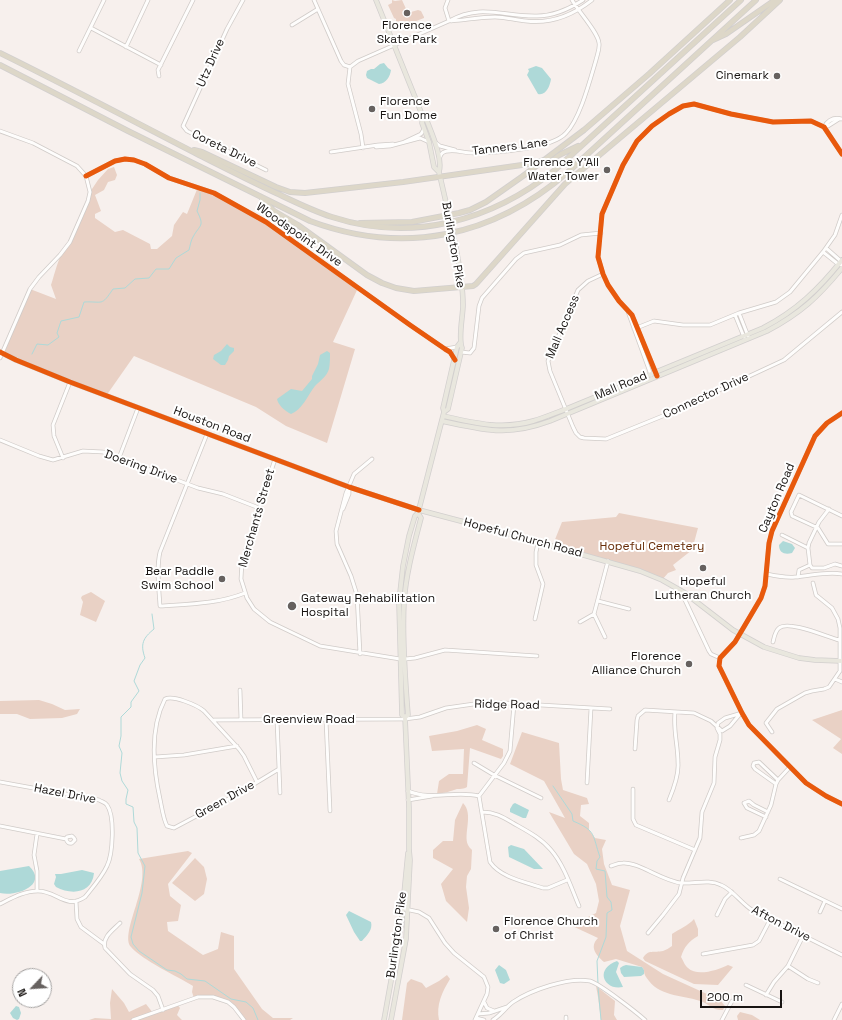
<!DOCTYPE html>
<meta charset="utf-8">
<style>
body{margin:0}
#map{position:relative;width:842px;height:1020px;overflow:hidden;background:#f7f0ed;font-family:"Space Grotesk",sans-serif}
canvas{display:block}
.north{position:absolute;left:12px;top:968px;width:40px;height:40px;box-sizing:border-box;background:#fff;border:1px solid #a3a1a0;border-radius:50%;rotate:245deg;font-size:11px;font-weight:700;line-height:16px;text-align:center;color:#181412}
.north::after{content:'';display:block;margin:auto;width:14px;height:18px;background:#66615f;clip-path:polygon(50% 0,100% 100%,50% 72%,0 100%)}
.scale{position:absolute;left:700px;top:990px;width:82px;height:18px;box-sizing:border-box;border:2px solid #181412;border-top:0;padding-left:5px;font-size:12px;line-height:14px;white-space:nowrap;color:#181412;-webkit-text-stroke:3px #fff;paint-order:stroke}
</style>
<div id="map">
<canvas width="842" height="1020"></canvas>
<div class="north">N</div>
<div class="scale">200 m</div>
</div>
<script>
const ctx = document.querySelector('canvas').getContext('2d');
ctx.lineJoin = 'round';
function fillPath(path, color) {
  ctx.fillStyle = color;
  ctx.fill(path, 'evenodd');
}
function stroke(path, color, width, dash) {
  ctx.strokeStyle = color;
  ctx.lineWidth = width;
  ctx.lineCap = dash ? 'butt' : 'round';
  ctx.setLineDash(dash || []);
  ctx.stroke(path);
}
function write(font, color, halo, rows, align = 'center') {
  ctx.font = font + ' "Space Grotesk",sans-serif';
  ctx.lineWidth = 4;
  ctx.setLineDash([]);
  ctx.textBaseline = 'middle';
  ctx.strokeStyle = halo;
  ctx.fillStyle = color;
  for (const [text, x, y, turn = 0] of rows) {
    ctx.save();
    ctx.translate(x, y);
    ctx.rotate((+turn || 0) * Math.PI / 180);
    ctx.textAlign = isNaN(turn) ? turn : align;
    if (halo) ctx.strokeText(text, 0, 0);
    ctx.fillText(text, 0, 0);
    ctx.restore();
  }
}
fillPath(new Path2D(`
 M392,0l3,1 7,-1 5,11 4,1 7,-2 3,1 3,6v1l-23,9 -1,-3 -4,-2v-3l-2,-1 -6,-13 4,-2z
 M114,167l3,8 -2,5 -7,2 -4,8 -9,5 6,16 -6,3v4l20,14 8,-2 27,14 1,5h6l15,-13 2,-11 9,-13 4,2 11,-27 6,2 52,27 102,72 -25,54 22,7 -28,94 -41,-17 -30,-19 -122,-51 -28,40 -104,-43 28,-64 26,10 -5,-14c4,-12 7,-27 14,-37l23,-47 2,-9 8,-12 10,-11z
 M619,513l79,15 -6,22 -19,15 3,5 -8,3 -6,7 -22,-9 -88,-24 10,-25 54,-5z
 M91,592l14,9 -9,21 -16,-7 3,-13 -2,-4 1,-2z
 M39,700l13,4 13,6 15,-1 -3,5 -15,4 -32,1 -13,-5h-17v-13z
 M842,710v44l-9,-6 8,-9 -29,-19z
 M477,725l9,4 -4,11 21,9v7l-2,3 -31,-11 -3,39c-5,3 -9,1 -13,3 -6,2 -10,3 -17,4l2,-13 10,-7h14l1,-25 -32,2 -3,-15 28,-5z
 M522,732l37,11 2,36 2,11 24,8 2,6 -8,1 -1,11 9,7v7l6,8 11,2 -4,9 2,15 8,21 18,5 -10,36 7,25 36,23 57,26 5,6 -2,4c-9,1 -13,-5 -20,-8 -18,-7 -42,-5 -54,-21 -3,-4 -5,-6 -5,-11l-2,-3 -26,-8 -12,3c-8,-7 -15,-15 -6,-24l-30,-14 8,-6h10l10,-5 3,-12 -3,-17 -9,-20 -13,-10 -25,-42 16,6 -21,-37 -34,-17z
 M463,803c11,11 0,31 5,42 1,2 3,4 4,5l-1,19 -4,7 -1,11 3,21 -2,14 -21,-21 -5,-17 12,-15 -20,-11v-8l10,-9h10l2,-21z
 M188,851l4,2 -24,31 2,12 11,9 -3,16 -11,1 1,9 35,24 15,-6 3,-17 13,4v33l28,40 11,9h20l-3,2h-46l-16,-18 -15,-5 -19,1 -2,-6 1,-6c-16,-10 -51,-26 -62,-39 -12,-14 22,-65 8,-88z
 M195,858l9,9 3,12 -3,15 -9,7 -23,-18z
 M694,919l4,10v7c-9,5 -14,11 -17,21 2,3 4,9 7,11 9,9 30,2 40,-3l5,2 -15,18 -24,-1 -49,-23 -2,-3c5,-9 11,-5 20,-7 3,-1 6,-3 9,-5v-12c7,-5 16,-8 22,-15z
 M447,975l3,4c-8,13 -14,26 -11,41h-37l5,-37 4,-4 11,4 4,5 13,-7z
 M596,986l19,15 -1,14 3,5h-16l-3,-23z
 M112,989l12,14 5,9 17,-8 7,9 24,-9 3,4 -3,7 5,5h-93l6,-2 16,1 -1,-16z
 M740,1012l12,3 8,5h-22l-1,-4z`), '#e9d1c5');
fillPath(new Path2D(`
 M384,63l4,5 3,2c-1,7 -5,13 -12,14l-12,-6 -1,-3 1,-4 4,-2h3l6,-5z
 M536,66l6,2 9,11c-1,7 -5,17 -13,15l-11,-19 2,-4 -1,-2z
 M227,344l3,3 4,1v3l-5,5 -1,4 -3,5h-4l-8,-6 1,-4 7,-4z
 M327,351l3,2c0,5 0,11 -1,16 -2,7 -9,12 -14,17 -7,9 -13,24 -24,28 -6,-3 -13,-9 -14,-15l14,-10 11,2 10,-12v-3l6,-12 2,-9z
 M783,541l9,3 3,4 -3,5c-7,2 -13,0 -13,-8z
 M515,803l14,7 -3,8h-3l-13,-6v-3l3,-5z
 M511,845l13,4 19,20h-9l-25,-12 -1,-10z
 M29,866c20,19 -13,31 -29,27v-22z
 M82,870l12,3c-2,21 -23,22 -38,14l-2,-3 2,-7 -1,-3h6z
 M349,911l22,11c2,8 -4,13 -9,19h-2l-6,-9 -8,-17z
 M617,961l2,2 -3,9 7,15c-19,4 -29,-18 -6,-26z
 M499,965l7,5 4,10 -6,4 -4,-1 -5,-13z
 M626,965l16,2 2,3v4l-3,2 -17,1 -3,-4 -1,-5 3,-2z
 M16,1006l3,1 2,6 -2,6 -2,1 -4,-2 -3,-5z`), '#aed9d8');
stroke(new Path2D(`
 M32,354l5,-10 11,1 11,-8 -2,-4 4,-12 18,-4 5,-15c19,-1 17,5 29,-13l12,-1 10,-9 14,-1 7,-9h13l7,-11 13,-8c1,-4 2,-10 4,-13 7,-13 12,-10 4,-26l3,-11v-7
 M152,614l2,15c-11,9 -14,15 -9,29l-5,7 -6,16 5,10 -8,11v5l-10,10v19l-2,10 3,7 -2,20 2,8 6,9 -2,9v5l7,3 1,15 3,6 1,25 7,13 -3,27 -11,44 2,7 6,7 28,19 8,1 6,3 6,5 18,2 26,18 15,3 7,6 5,12
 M553,786l19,28 1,7c24,10 19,14 27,36l-3,4 -1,8 9,2 2,26 4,5 1,8 -5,3 -1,24 -9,24 1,23
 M598,987l3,33`), '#aed9d8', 1);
const minor = new Path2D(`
 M243,0l-16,29 -44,97 4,5 79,39
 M314,0l27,61 3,4 6,2
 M448,0l-3,8 4,13
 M451,21c15,-1 29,-4 44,-4 10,0 20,3 31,4 24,3 47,-6 66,-21
 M292,25l26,-16
 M91,28l70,37
 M126,47l22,-47
 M79,51l25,-51
 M350,67l8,-6 91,-40c32,-18 55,-4 88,-5 17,0 32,-7 46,-16
 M350,67l-2,17 13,50 2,14
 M159,76l-1,-6 35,-70
 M824,127c4,-7 10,-10 18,-8
 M824,127l4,-1 11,-7
 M0,131l33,12 44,23 9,10 4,16 -2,9 -18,41 -10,13 -21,22 -9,12 -30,69
 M404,142l17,-8 3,-5
 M436,143l4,3 15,4
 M376,147l14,-1 30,-8 9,4
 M331,152l47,-7 15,-1
 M440,157c1,-4 4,-6 9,-6 8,-1 16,2 24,2 21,0 79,-4 93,-20 14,-14 24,-53 30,-73 1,-5 4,-11 3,-17 -1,-11 -21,-32 -27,-43
 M86,176l29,-15 10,-2 9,1 11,4 24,14 45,15 52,29 144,103 35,24 5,3 4,7
 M826,248l16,14
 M823,252l15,12 4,1
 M603,274l-15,7 -10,9 -30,71 2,10 23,56 3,6 4,4 4,1 22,1 64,-26 114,-53 58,-48
 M627,309l24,66
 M739,313l9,23
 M735,315l9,22
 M634,329l20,-8 29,4h27l29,-12 37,-11 14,-10 33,-40 12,-17 7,-20
 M445,349l12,-2
 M461,352l9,1 4,-5 5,-42 3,-8 34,-39 8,-6 36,-8 21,-10 20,-2
 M657,376l-25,-61 -13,-14 -11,-16 -5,-11 -5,-17 4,-43 21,-49 14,-24 15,-15 17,-12 14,-8 11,-2 37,10 42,8 38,-1 13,6 18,27
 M842,413l-15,10 -12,13 -43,95 -3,12 -4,43 -4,12 -26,44 -15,16 -1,8 23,47 7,12 57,58 20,13 16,8
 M207,434l-47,118c-4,17 -1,36 0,54 29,-2 58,-2 85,-13
 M0,440l39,16 14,4 30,-9 20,1 95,36 25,6 36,14
 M63,458l-9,-22 -1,-11 17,-43
 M119,458l19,-50
 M275,459l-33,103 -1,17 6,19 7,11 16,13 50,24 80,13
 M343,509l6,-15v-5
 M842,516l-43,-21 -8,17 1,4 26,12 10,16h14
 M782,535l26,13 2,17 2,3h12l11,-4 7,2
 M808,548l1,-5 10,-21 10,-13
 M767,574c9,2 18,4 28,3 16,-1 31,-6 47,-3
 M798,577l1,-7 11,-5
 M357,595l42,7
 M685,600l24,51 2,3 9,4
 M598,601l31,8
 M535,619l8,-35 -7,-19v-13l2,-9
 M580,622l14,-8
 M605,637l-11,-23 14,-53
 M773,642c1,-4 2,-11 6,-14 10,-8 48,9 60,12
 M360,654l-3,-59 -6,-19 -14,-32 -1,-13 10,-38 8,-19 18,-15
 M405,659l10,-1 30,-8 92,6
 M835,679l7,3
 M240,690l1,30
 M514,704l-4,47 -6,12 -25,33 11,66c11,16 36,20 53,26h5l19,-8
 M214,720l191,-1 15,-2 26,-9 42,-6 122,7
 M277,720l3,73
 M326,720l4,91
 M772,732l-6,-9 11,-14 28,-16 7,-2 12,-2 5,-2 11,-16v-43l-2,-9 -6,-11 -16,-13 -3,-12
 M635,749l2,-29 1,-4 7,-6 49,3 17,8 11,10 8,-5 10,-12
 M155,757l29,-2 53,-9
 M474,763l20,12 47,23
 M0,782l99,18c3,2 6,2 8,5 8,11 6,49 0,61 -5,11 -14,21 -22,31 -19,13 -28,-6 -47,-6 -14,0 -26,7 -38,13
 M257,782l-13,-26 -5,-7 -35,-38c-7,-6 -31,-16 -39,-12 -15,29 -12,68 -5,100 2,9 3,19 7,27l7,2 62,-33 43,-26
 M587,783l4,-75
 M776,784l-21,-15 -2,-3 1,-3 5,-1 19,18
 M633,789v30l3,6 59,25
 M408,791c23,10 48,-1 71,5
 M408,800l24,-4
 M669,800c5,-12 10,-25 9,-37 0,-18 -5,-33 -3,-51
 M482,812c13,0 21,5 31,11 14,8 28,15 38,27 13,15 20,37 28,56
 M766,817l-19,-9 -3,-5 5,-2 5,4 14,7
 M0,826l66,13c1,3 2,5 6,4l3,-3 -1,-2 -2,-2 -5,1 -1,2
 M741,838l13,-3 5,-4 12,-26 5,-21 2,-4 12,-13
 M611,866c3,-1 7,-3 12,-3 16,-1 39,18 58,20 13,1 28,-4 40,2 12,5 20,18 31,25l90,45
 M780,879l62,30
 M37,891v-20l-3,-16 3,-21
 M76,901l1,18 4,8 23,17
 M405,909l14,3 10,6 16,25 9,10 30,24 4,10 -1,7 -12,26
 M820,912l5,-11
 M717,915l8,-16 7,-7
 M120,923c-7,7 -18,14 -15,25l25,26 23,16 5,6 5,14
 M648,933l15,-18 16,-21 4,-16 17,-40 2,-26 12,-29 1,-26 5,-17v-6l-3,-6 1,-5 7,-5 17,-5
 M703,954l50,-9 6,-4 11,-21
 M788,966l20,13 10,4
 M746,985l36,17
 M766,995l8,-13 14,-16 15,-30
 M484,1002l3,6 7,3
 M478,1014l11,-1 18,-6
 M566,1017v3
 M476,1018l8,2
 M133,1020l65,-23h15l15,5 6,5 10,13
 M493,1020c8,-5 13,-13 20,-18 18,-12 55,-25 77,-21 10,3 46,31 55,39
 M722,1020l10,-19
 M834,1020l8,-16`);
const major = new Path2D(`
 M376,0l47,117 -1,6 7,19 5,25 5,5
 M423,117l4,4c5,13 16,37 12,51l9,39
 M0,352l16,8 54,22 279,105 70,23 87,23 134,38 22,9 23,13 48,37 31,17 35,11 16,2 27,1
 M444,412l-1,-4 14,-61 3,-4
 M443,416c31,7 59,14 90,5 11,-3 22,-8 33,-12l197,-81c33,-17 56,-39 79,-68
 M442,421c43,9 65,16 108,0l217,-90c34,-18 51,-34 75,-63
 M405,717l3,-2c-3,-37 -6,-76 -4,-113 2,-29 10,-57 17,-84l-3,-5
 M384,1020l17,-95 7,-72
 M391,1020l15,-81 4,-79 -1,-11v-41l-4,-91 -3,-2 -3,-113 4,-36 6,-30 6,-20 3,-3 26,-101 4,-3 14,-61c-4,-10 1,-32 1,-43 0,-21 -4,-42 -8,-62`);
const highway = new Path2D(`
 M713,40l13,-6 49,-34
 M0,53c67,33 133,68 199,102 26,13 51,26 77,38 19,9 37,18 56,24 80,26 160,4 224,-48l185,-169
 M0,65l128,66 182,90c94,35 183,16 258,-49l188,-172
 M584,130l65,-56 81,-74
 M194,150l8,2 74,35 14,5 15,1 98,-11 126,-18 24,-6 25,-12
 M262,199l12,12 24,14 69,50 15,8 14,5 18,3 59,-5 3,-2 89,-100 175,-147 40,-37
 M360,223l52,-1 47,-9 11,-3 16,-8 37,-26`);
stroke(minor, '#d0cbc8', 4.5);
stroke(major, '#d2cfce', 5.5);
stroke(highway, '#d2cfce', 6);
stroke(minor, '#fefdfc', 3);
stroke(major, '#e9e7de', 4);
stroke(highway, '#ddd7c8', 4.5);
const majorBridge = new Path2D(`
 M448,211l7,32`);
const highwayBridge = new Path2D(`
 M523,176l61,-46`);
stroke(majorBridge, '#d2cfce', 5.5, []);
stroke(highwayBridge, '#d2cfce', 6, []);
stroke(majorBridge, '#e9e7de', 4);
stroke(highwayBridge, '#ddd7c8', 4.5);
stroke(new Path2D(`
 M86,176l29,-15 10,-2 9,1 11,4 24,14 45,15 52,29 144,103 35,24 5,3 5,8
 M0,352l16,8 54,22 279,105 70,23
 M657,376l-25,-61 -13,-14 -11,-16 -5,-11 -5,-17 4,-43 21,-49 14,-24 15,-15 17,-12 14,-8 11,-2 37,10 42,8 38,-1 13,6 18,27
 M842,413l-15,10 -12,13 -43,95 -3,12 -4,43 -4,12 -26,44 -15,16 -1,8 23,47 7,12 57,58 20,13 16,8`), '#e8590c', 5);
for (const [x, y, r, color] of [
 [407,13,4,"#66615f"],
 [777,76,4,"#66615f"],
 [372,109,4,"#66615f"],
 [607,170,4,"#66615f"],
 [703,568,4,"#66615f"],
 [222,579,4,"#66615f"],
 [292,606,5,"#66615f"],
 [689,664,4,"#66615f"],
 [496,929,4,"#66615f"]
]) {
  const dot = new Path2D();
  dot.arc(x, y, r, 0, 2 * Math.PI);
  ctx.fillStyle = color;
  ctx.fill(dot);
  stroke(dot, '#fff', 1.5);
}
write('12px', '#181412', '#fff', [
 ["Florence",407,26,"center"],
 ["Skate Park",407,40,"center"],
 ["Cinemark",769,76],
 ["Florence",380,102,"left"],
 ["Fun Dome",380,116,"left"],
 ["Florence Y’All",599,163],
 ["Water Tower",599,177],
 ["Bear Paddle",214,572],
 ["Swim School",214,586],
 ["Hopeful",703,582,"center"],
 ["Lutheran Church",703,596,"center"],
 ["Gateway Rehabilitation",301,599,"left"],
 ["Hospital",301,613,"left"],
 ["Florence",681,657],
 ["Alliance Church",681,671],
 ["Florence Church",504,922,"left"],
 ["of Christ",504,936,"left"]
], 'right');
write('12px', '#181412', '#fff', [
 ["Utz Drive",211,63,-66],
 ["Tanners Lane",510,147,-7],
 ["Coreta Drive",224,149,26],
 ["Woodspoint Drive",299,235,35],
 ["Burlington Pike",453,245,80],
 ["Mall Access",563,327,-67],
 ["Mall Road",621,386,-23],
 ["Connector Drive",706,396,-25],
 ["Houston Road",212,425,21],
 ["Doering Drive",141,467,20],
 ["Cayton Road",777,498,-67],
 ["Merchants Street",257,518,-74],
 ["Hopeful Church Road",523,538,15],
 ["Ridge Road",507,705,1],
 ["Greenview Road",309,720],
 ["Hazel Drive",65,794,11],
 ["Green Drive",225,800,-29],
 ["Afton Drive",781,924,27],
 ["Burlington Pike",397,935,-82]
]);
write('12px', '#682d08', '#fff', [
 ["Hopeful Cemetery",652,547]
]);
</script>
